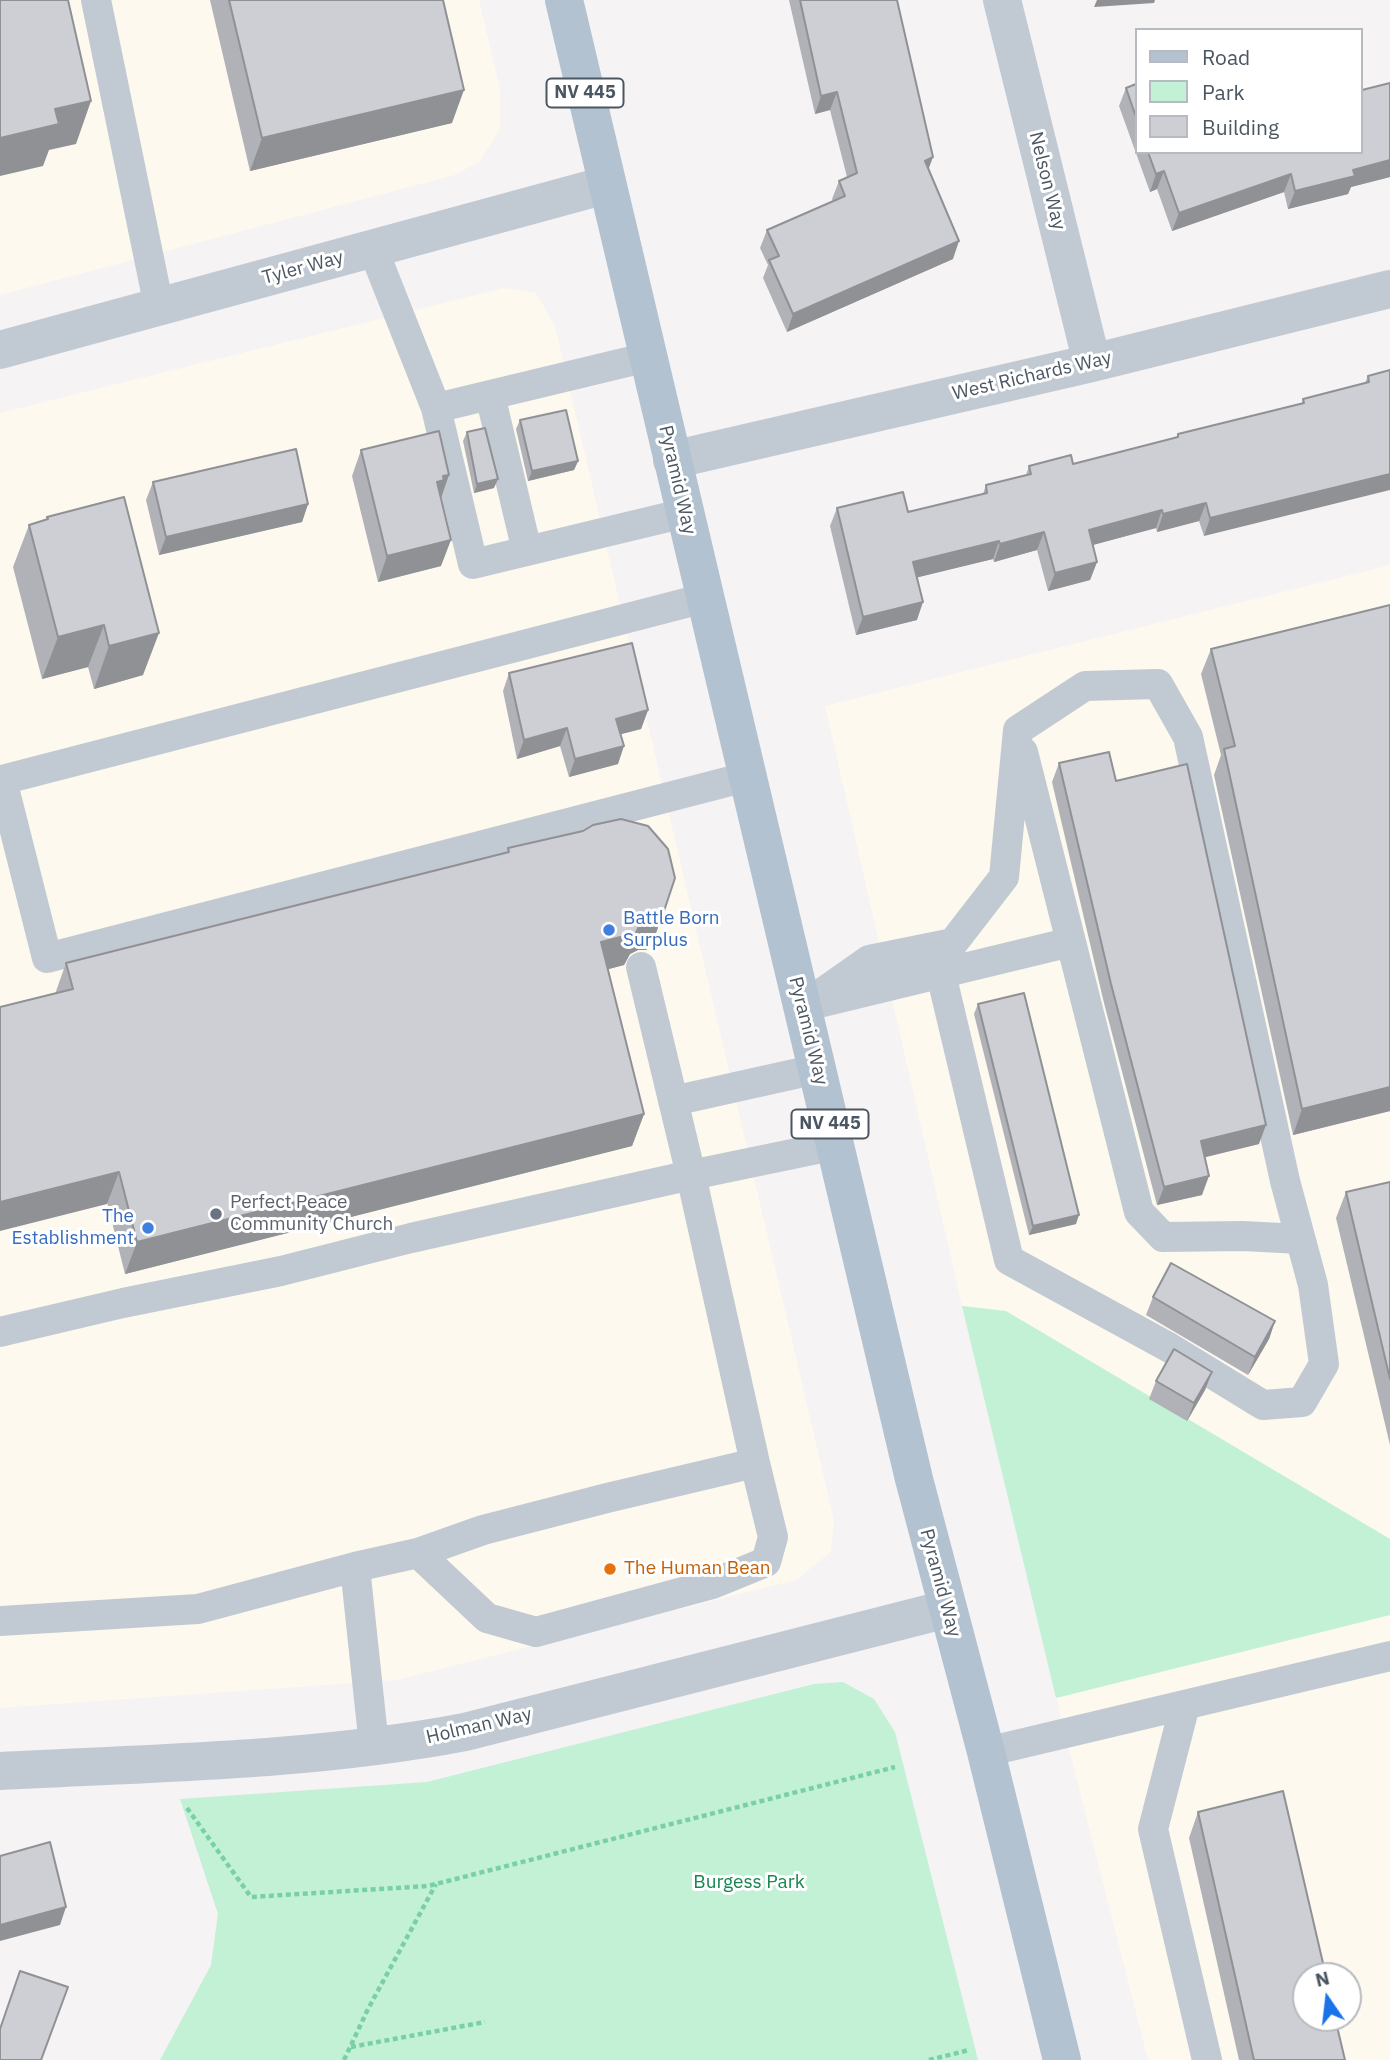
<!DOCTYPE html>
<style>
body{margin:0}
#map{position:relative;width:1390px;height:2060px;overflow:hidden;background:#f5f3f3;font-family:"IBM Plex Sans",sans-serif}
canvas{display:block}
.legend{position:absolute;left:1135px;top:28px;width:228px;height:126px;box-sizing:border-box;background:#fff;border:2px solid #b7bbc0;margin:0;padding:9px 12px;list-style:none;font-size:21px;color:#4a5661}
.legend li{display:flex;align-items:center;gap:14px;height:35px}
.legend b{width:35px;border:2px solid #b7bbc0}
.north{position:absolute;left:1292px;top:1962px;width:70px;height:70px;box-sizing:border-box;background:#fff;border:2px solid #b7bbc0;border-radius:50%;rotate:346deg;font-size:19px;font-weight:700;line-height:28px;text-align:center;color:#4a5661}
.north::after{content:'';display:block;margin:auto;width:24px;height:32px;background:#1a73e8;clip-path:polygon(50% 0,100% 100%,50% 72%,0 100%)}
</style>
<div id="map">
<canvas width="1390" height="2060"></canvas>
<ul class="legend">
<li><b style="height:9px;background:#b3c2d1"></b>Road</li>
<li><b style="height:19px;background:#c3f1d5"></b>Park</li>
<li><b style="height:19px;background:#cdcfd5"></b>Building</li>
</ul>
<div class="north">N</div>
</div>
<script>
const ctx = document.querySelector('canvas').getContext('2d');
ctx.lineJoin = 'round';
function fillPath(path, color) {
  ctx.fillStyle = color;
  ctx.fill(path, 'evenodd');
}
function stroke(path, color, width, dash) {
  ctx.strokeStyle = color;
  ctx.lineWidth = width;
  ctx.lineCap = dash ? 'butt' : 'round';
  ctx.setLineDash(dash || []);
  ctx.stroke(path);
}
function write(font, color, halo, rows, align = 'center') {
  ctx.font = font + ' "IBM Plex Sans",sans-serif';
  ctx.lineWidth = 6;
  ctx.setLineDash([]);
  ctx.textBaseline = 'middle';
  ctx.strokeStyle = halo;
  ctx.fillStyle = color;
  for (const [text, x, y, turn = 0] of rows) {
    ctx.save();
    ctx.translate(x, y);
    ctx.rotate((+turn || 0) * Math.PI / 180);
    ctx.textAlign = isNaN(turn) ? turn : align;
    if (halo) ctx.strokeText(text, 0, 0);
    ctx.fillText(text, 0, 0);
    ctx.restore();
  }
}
fillPath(new Path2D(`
 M0,0h479l21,89v40l-20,32 -25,14 -455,120z
 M504,288l32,5 19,33 279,1194 -3,32 -35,28 -399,100 -397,28v-1295z
 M1390,565v974l-384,-228 -44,-5 -137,-600z
 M1390,1615v445h-242l-92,-362zM1306,1976h42v42h-42z`), '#fdf9ef');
fillPath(new Path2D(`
 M962,1306l44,5 384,228v76l-334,83z
 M843,1682l31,17 21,33 83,328h-818l51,-95 7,-51 -38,-115 247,-17 387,-98z`), '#c3f1d5');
stroke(new Path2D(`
 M187,1808l64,89 177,-11 467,-119
 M351,2047l134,-25
 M344,2060l24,-51 68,-125
 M929,2060l40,-10`), '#7ad0a6', 4.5, [5, 3.5]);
stroke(new Path2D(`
 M96,0l63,307
 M373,249l63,159 37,156 212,-51
 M490,395l37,156
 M436,408l212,-51
 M705,598l-703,182 45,178 699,-181
 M1023,752l48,190
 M819,1003l252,-61 68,270 24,25 80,-1 57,3
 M802,1007l67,-47 84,-17 51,-66 14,-147 67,-44 73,-2 30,53 97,444 28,104 11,79 -22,38 -39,3 -93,-57 -161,-88 -68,-286
 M673,1101l144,-32
 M0,1332l123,-29 158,-32 130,-33 280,-63 145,-30
 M418,1553l69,65 49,14 176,-48 54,-22 7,-25 -18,-74
 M355,1567l63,-14 65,-23 124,-32 148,-35 -64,-288 -50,-208
 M0,1621l198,-12 157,-42 19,179
 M1185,1705l-32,124 54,231
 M986,1752l404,-96`), '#c1cad2', 30);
stroke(new Path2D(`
 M1002,0l90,363
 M0,350l606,-165
 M672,460l420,-97 298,-74
 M0,1771c155,-8 312,-10 465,-39l482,-123`), '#c1cad2', 38);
stroke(new Path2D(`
 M564,0l350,1479 72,273 76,308`), '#b3c2d1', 38);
fillPath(new Path2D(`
 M210,0h233l9,123 -202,48z
 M789,0h108l31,170 25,89 -166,73 -24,-54 5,-13 -8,-17 7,-18 66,-29 -1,-2 7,-18 8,-4 -17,-67 -15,4z
 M1390,83v94l-39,10 -3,7 -60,15 -4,-17 -112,39 -15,-42 -7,3 -31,-86 7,-18 10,-4v68h224l2,-62z
 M1390,370l-186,166 -5,-15 -42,11 -1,-4 -64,17 5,17 -7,18 -42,11 -11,-41 -43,12 -1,-3 -76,18v43l-61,15 -26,-109 7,-18 71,4 75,-18 3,-9 40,-10 3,-9 44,-2 103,-26 2,-4 124,-31 1,-4 62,-16 3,-7z
 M520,420l58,41 -4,9 -46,11 -12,-52z
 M467,432l27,56 -20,5 -11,-52z
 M361,450l80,48v68l-63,16 -26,-106z
 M153,482l155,22 -6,18 -143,33 -13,-55z
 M47,517l96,158 -49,14 -6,-22 -46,12 -29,-112 16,-42 17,-6z
 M1211,649l179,462 -97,24 -79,-360 7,-20 -20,-81z
 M509,673l139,37 -7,19 -20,5 -3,30 -49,13 -9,-31 -43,13 -14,-68z
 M1059,763l57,18 143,363 -55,13 -2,38 -45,10 -53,-202 -52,-221z
 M508,848l156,63 -12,33 -6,6h-8l-8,4 -6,11 -16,4 36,145 -12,32 -507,128 -70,-280 11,-31 441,-111z
 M978,1004l98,220 -47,11 -55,-221z
 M1390,1182v263l-54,-227 10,-26z
 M1153,1297l122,24 -6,18 -21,36 -102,-60z
 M1212,1372l-7,18 -18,31 -38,-22 7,-18z
 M1198,1812l147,248h-106l-50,-222z`), '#b0b2b7');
fillPath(new Path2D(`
 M1097,0h58l-1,3 -60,4z
 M464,90l-12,33 -202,48 12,-33z
 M837,92l-7,18 -15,4 6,-18z
 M91,101l-15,43 -27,6 -6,16 -43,10v-38l55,-29z
 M933,157l-7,19 -1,-15z
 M1390,160v17l-39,10 -3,7 -60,15 7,-18 58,-21z
 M1164,171l-7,18 -7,3 6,-18z
 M1291,174l-7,18 -112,39 7,-18z
 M959,241l-6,18 -166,73 6,-18z
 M578,461l-4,9 -46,11 4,-10z
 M1390,474v16l-186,46 6,-18z
 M449,475l-9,26 -3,-19 6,-6z
 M498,479l-4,9 -20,5 3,-9z
 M1206,503l-7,18 -42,11 6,-18z
 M308,504l-6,18 -143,33 7,-18z
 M1162,510l-6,18 -74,20 7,-18z
 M1044,532l-7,18 -43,12 6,-18z
 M451,540l-10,26 -63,16 9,-26z
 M999,541l-6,18 -86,21 6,-18z
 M1097,562l-7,18 -42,11 7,-18z
 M923,602l-6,18 -61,15 7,-18z
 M104,625l-16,42 -46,12 16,-42z
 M159,633l-16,42 -49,14 15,-43z
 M648,710l-7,19 -31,8 6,-18z
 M567,728l-7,18 -43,13 7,-19z
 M624,746l-6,18 -49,13 6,-18z
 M664,911l-12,33 -6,6h-8l-8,4 -6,11 -34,9 11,-32z
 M1390,1087v24l-97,24 9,-26z
 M644,1114l-12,32 -507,128 12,-32z
 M1266,1125l-7,19 -65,16 7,-19z
 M119,1172l-12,32 -107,27v-29z
 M1209,1176l-7,19 -45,10 7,-18z
 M1079,1215l-3,9 -47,11 4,-9z
 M1275,1321l-6,18 -21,36 7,-18z
 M1212,1372l-7,18 -18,31 7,-18z
 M66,1907l-6,18 -60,16v-16z`), '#909195');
const building = new Path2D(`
 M0,0h68l23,101 -36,8 4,15 -59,14z
 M229,0h214l21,90 -202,48z
 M800,0h97l36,157 -8,4 34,80 -166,73 -24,-54 10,-4 -12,-26 78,-34 -6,-15 18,-8 -20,-81 -16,4z
 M1360,82l2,8 28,-7v77l-37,10 2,6 -60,15 -4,-17 -112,39 -15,-42 -8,3 -8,-22h212z
 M1136,84v33l-10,-29z
 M1390,370v104l-180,44 -4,-15 -43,11 -1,-4 -73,20 8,32 -42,11 -11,-41 -44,12 -1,-3 -86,21 10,40 -60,15 -26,-109 66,-16 5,20 79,-19 -1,-8 45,-11 -2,-8 42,-11 2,9 105,-27v-3l126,-31 -1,-4 66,-17 -1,-6z
 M566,410l12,51 -46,10 -12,-51z
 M485,428l13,51 -21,5 -10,-52z
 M439,431l10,44 -6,1 1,4 -7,2 14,58 -64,16 -26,-106z
 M296,449l12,55 -142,33 -13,-55z
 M124,497l35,136 -50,13 -5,-21 -46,12 -29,-112 19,-6 -1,-2z
 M1390,605v482l-88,22 -78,-360 11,-3 -24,-97z
 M632,643l16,67 -32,9 8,27 -49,13 -8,-31 -43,12 -15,-67z
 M1109,752l7,29 71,-17 79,361 -65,16 8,35 -45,11 -53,-203 -52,-221z
 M621,819l27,7 20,23 7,29 -11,33 -6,7h-9l-8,4 -5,11 -35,9 43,172 -507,128 -18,-70 -119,30v-195l73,-18 -7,-26 443,-111 -1,-4 75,-17 10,-6z
 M1024,993l55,222 -46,11 -55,-222z
 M1390,1182v197l-44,-187z
 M1171,1263l104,58 -20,36 -102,-60z
 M1174,1349l38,23 -18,31 -38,-22z
 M1283,1791l43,185h-20v42h29l10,42h-91l-56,-248z
 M50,1842l16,65 -66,18v-69z
 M20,1971l48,16 -27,73h-41v-31z`);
fillPath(building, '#cdcfd5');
stroke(building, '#909195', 2);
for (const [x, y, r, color] of [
 [609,930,7,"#3f7fe0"],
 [216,1214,7,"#6b7280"],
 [148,1228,7,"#3f7fe0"],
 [610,1569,7,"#e8710a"]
]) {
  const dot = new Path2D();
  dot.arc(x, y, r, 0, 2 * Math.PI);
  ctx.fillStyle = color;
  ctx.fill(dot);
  stroke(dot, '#fff', 2.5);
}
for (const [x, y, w] of [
 [585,93,77],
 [830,1124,77]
]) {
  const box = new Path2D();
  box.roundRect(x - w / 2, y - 14.5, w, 29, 5);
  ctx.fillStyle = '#fff';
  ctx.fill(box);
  stroke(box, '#4a5661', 2);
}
write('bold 18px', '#4a5661', null, [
 ["NV 445",585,93],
 ["NV 445",830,1124]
]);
write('19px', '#4a5661', '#fff', [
 ["Nelson Way",1047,181,76],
 ["Tyler Way",303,268,-15],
 ["West Richards Way",1032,376,-13],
 ["Pyramid Way",677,480,77],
 ["Pyramid Way",808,1031,76],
 ["Pyramid Way",940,1583,75],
 ["Holman Way",479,1726,-13]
]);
write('19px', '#366cbe', '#fff', [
 ["Battle Born",623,919],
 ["Surplus",623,941],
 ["The",134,1217,"right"],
 ["Establishment",134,1239,"right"]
], 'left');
write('19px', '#5b616d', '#fff', [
 ["Perfect Peace",230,1203],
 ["Community Church",230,1225]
], 'left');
write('19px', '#c56008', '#fff', [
 ["The Human Bean",624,1569]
], 'left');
write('19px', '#17864f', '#fff', [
 ["Burgess Park",749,1883]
]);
</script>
